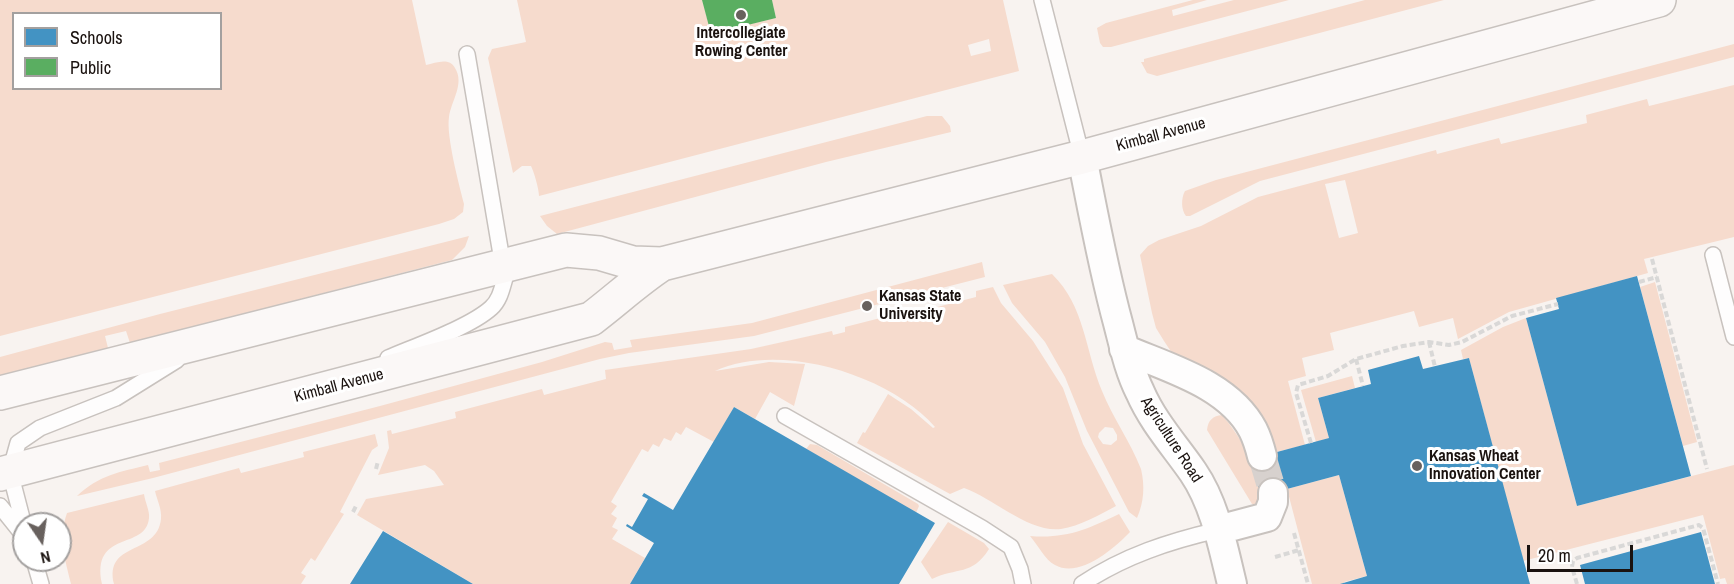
<!DOCTYPE html>
<style>
body{margin:0}
#map{position:relative;width:1734px;height:584px;overflow:hidden;background:#f8f3f0;font-family:"Archivo Narrow",sans-serif}
canvas{display:block}
.legend{position:absolute;left:12px;top:12px;width:210px;height:78px;box-sizing:border-box;background:#fff;border:2px solid #a3a09f;margin:0;padding:8px 10px;list-style:none;font-size:18px;color:#1a120f}
.legend li{display:flex;align-items:center;gap:12px;height:30px}
.legend b{width:30px;border:2px solid #a3a09f}
.north{position:absolute;left:12px;top:512px;width:60px;height:60px;box-sizing:border-box;background:#fff;border:2px solid #a3a09f;border-radius:50%;rotate:167deg;font-size:16px;font-weight:700;line-height:24px;text-align:center;color:#1a120f}
.north::after{content:'';display:block;margin:auto;width:21px;height:27px;background:#68615e;clip-path:polygon(50% 0,100% 100%,50% 72%,0 100%)}
.scale{position:absolute;left:1527px;top:545px;width:106px;height:27px;box-sizing:border-box;border:3px solid #1a120f;border-top:0;padding-left:8px;font-size:18px;line-height:21px;white-space:nowrap;color:#1a120f;-webkit-text-stroke:4px #fff;paint-order:stroke}
</style>
<div id="map">
<canvas width="1734" height="584"></canvas>
<ul class="legend">
<li><b style="height:16px;background:#4393c3"></b>Schools</li>
<li><b style="height:16px;background:#5aae61"></b>Public</li>
</ul>
<div class="north">N</div>
<div class="scale">20 m</div>
</div>
<script>
const ctx = document.querySelector('canvas').getContext('2d');
ctx.lineJoin = 'round';
function fillPath(path, color) {
  ctx.fillStyle = color;
  ctx.fill(path, 'evenodd');
}
function stroke(path, color, width, dash) {
  ctx.strokeStyle = color;
  ctx.lineWidth = width;
  ctx.lineCap = dash ? 'butt' : 'round';
  ctx.setLineDash(dash || []);
  ctx.stroke(path);
}
function write(font, color, halo, rows, align = 'center') {
  ctx.font = font + ' "Archivo Narrow",sans-serif';
  ctx.lineWidth = 6;
  ctx.setLineDash([]);
  ctx.textBaseline = 'middle';
  ctx.strokeStyle = halo;
  ctx.fillStyle = color;
  for (const [text, x, y, turn = 0] of rows) {
    ctx.save();
    ctx.translate(x, y);
    ctx.rotate((+turn || 0) * Math.PI / 180);
    ctx.textAlign = isNaN(turn) ? turn : align;
    if (halo) ctx.strokeText(text, 0, 0);
    ctx.fillText(text, 0, 0);
    ctx.restore();
  }
}
fillPath(new Path2D(`
 M0,0h412l14,65c10,-2 23,-8 29,3 10,16 -4,33 -6,49 -3,19 10,67 15,87l-1,8 -9,7 -15,5 -439,112zM14,14h206v74h-206z
 M517,0h185l9,33 65,-15 -4,-18h231l16,71 -480,125c0,-7 -5,-24 -8,-30h-9l-9,7 -25,-115 4,-9 34,-7zM989,39l2,12 -20,5 -3,-11z
 M1193,0h14l-35,10 1,6 61,-16h55l-178,47h-8l-3,-4 -3,-15 9,-5z
 M1365,0h79l-287,76 -10,-3 -6,-11h3v-3z
 M1734,44v13l-474,124 -70,35h-4c-5,-6 -5,-18 -1,-25l31,-11z
 M1734,85v152l-90,22 4,14 -139,39 -51,27 -5,-21 -34,9 -5,-16 -84,22 4,17 -32,8 4,18 -18,5 17,64 -37,9 -94,-98 -10,-15 -8,-13 -4,-15 -12,-58 8,-9 11,-6 42,-14 57,-29 178,-47 1,4 62,-16 2,6 86,-21 -1,-8 61,-16 2,7zM1345,180l13,53 -19,5 -14,-54z
 M927,116h15l8,10 1,6 -125,30 -269,72 -10,-8 -7,-10z
 M469,236l-4,11 -13,13 -322,83 -4,-12 -21,5 3,12 -108,30v-21l160,-43z
 M982,262l3,15 -231,59 -125,17 -29,6 -447,119 -76,18c22,-21 43,-24 71,-31l2,7 10,-2 -1,-7 221,-57 162,-44 63,-20 7,1 2,7 18,-3 -2,-7 122,-17z
 M1052,274c33,32 33,76 50,117 11,27 28,50 39,78 4,17 3,33 -4,49l-8,-6 -42,-81 -22,-54 -20,-35 -33,-39 -9,-18zM1105,427l8,1 4,7v5l-6,5 -8,-1 -5,-7 1,-4z
 M1655,282l42,160 -14,4 -43,-159z
 M993,287l8,16 32,38 30,47 20,56 33,62c-17,9 -36,20 -55,23 -32,4 -68,-31 -97,-41l-14,6 -93,-51 6,-11 2,1 23,-39 23,15 22,19 2,-1c-45,-52 -155,-86 -220,-56l54,-9 36,2 -11,42 -24,-14 -15,27 -21,-12 -20,35 -28,-15 -5,8 -5,-3 -5,9 -7,-3 -5,9 -6,-3 -5,8 -6,-3 -31,53 6,4 -6,8 6,4 -5,9 6,3 -6,9 33,19 -15,26h-157l-116,-69 9,-16 78,-14 -10,-14 -9,-6 -47,10 11,-27 -2,-17 4,-1 1,4 64,-16 -1,-6 87,-23 2,6 62,-16 -1,-9 146,-21 81,-18 1,4 12,-3v-5l67,-17 2,3 62,-16v-6z
 M1526,318l51,188 157,-41v119h-7l-2,-6 -5,1 -17,-64 -180,46 -54,-203 -6,1 -2,-9 42,-23z
 M1352,376l3,12 -37,10 11,40 -13,4 -15,-52z
 M1222,415c15,17 50,68 33,90l-3,-1 -45,-74c1,-10 6,-14 15,-15z
 M375,434l3,12 -6,4 -32,62 4,2 -29,47 -4,-3 -10,15 5,3 -5,8h-187c-10,-43 43,-28 47,-65 1,-10 -4,-19 -6,-28l84,-23 2,5 63,-16 -1,-5z
 M810,444l7,1 101,59 1,2 -3,7 -110,-64z
 M1339,475l28,101 -23,6v2h-32l-25,-95z
 M144,494c1,8 6,17 5,24 -3,33 -58,11 -47,66h-31c-6,-25 -13,-46 -4,-71z
 M1119,514l11,18c-15,16 -51,47 -75,33 -10,-5 -17,-20 -25,-29 36,3 58,-7 89,-22z
 M948,522l36,21 5,6c-17,27 -32,18 -57,30l-11,-17z`), '#f6dbcd');
fillPath(new Path2D(`
 M1637,276l54,200 -114,30 -51,-188 33,-9 -3,-11z
 M1419,356l4,13 46,-11 61,226h-190l27,-8 -28,-101 -78,21 -10,-37 78,-21 -11,-40 53,-14 -3,-14z
 M734,407l201,116 -36,61h-269l24,-41 -28,-17 1,-2 5,3 16,-28 -6,-3 2,-3 29,17z
 M383,531l90,53h-123z
 M1701,532l14,52h-130l-5,-19z`), '#4393c3');
fillPath(new Path2D(`
 M702,0h70l4,18 -65,16z`), '#5aae61');
stroke(new Path2D(`
 M1262,456l11,37`), '#d7d1ce', 28, [28, 14]);
const service = new Path2D(`
 M1042,0l40,157
 M1713,255l21,82
 M388,358c28,-12 82,-31 103,-50 9,-8 11,-20 14,-30l-38,-224
 M785,416l197,112 29,19 9,22 3,15
 M0,506l24,30
 M24,526l-14,-54 8,-29 22,-15 76,-30 61,-38
 M34,560l7,24
 M1082,584c42,-28 88,-43 136,-54`);
const minor = new Path2D(`
 M1082,157c11,55 21,111 36,166 6,23 11,47 22,69 13,30 35,54 53,80 22,32 30,75 39,112
 M1124,349c44,19 105,35 129,81 4,8 7,18 9,26
 M1218,530l49,-13 6,-15v-9`);
const secondary = new Path2D(`
 M0,393l566,-143 33,3 34,10 29,1 420,-107 577,-157
 M0,474l591,-155c24,-18 45,-38 71,-55`);
stroke(service, '#c8c2be', 18);
stroke(minor, '#c8c2be', 32);
stroke(secondary, '#c8c2be', 36);
stroke(new Path2D(`
 M1652,259l55,210
 M1639,282l18,-5
 M1429,342l6,25
 M1356,359l7,27
 M1311,443l-15,-50 2,-8 30,-9 28,-17 47,-13 26,-4 20,3 13,-3 50,-26 46,-12
 M376,469l2,-8
 M353,512l4,-8
 M1294,533l14,51
 M1275,557l24,-7
 M1577,584l-5,-17 1,-6 4,-3 122,-33 4,3 15,56`), '#d9d8d7', 4, [6, 3]);
stroke(service, '#fefdfd', 15);
stroke(minor, '#fefdfd', 28);
stroke(secondary, '#fbf8f7', 33);
for (const [x, y, r, color] of [
 [741,15,6,"#68615e"],
 [867,306,6,"#68615e"],
 [1417,466,6,"#68615e"]
]) {
  const dot = new Path2D();
  dot.arc(x, y, r, 0, 2 * Math.PI);
  ctx.fillStyle = color;
  ctx.fill(dot);
  stroke(dot, '#fff', 2);
}
write('bold 16px', '#1a120f', '#fff', [
 ["Intercollegiate",741,34,"center"],
 ["Rowing Center",741,52,"center"],
 ["Kansas State",879,297],
 ["University",879,315],
 ["Kansas Wheat",1429,457],
 ["Innovation Center",1429,475]
], 'left');
write('16px', '#1a120f', '#fff', [
 ["Kimball Avenue",1161,135,-15],
 ["Kimball Avenue",339,386,-15],
 ["Agriculture Road",1171,440,57]
]);
</script>
